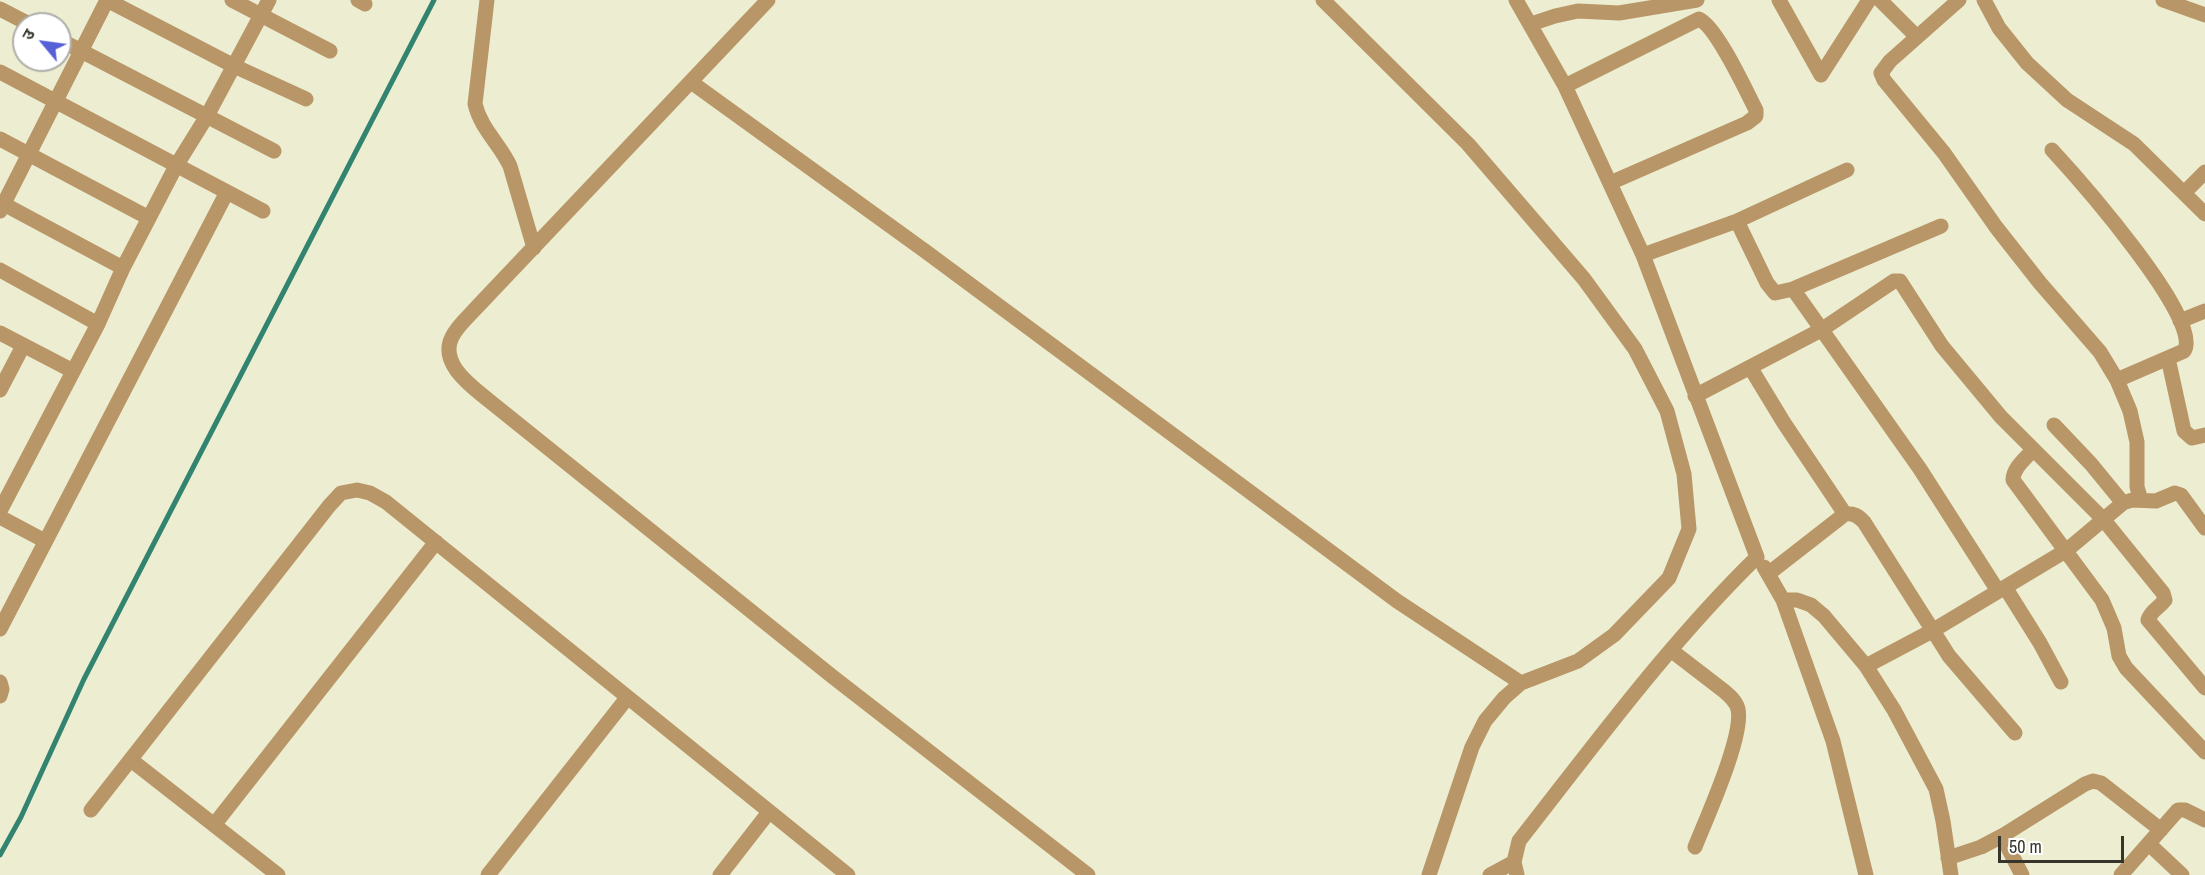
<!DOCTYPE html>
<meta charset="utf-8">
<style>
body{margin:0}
#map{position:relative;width:2205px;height:875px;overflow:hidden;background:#ecedd1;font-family:"Archivo Narrow","Noto Sans Devanagari",sans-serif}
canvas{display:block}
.north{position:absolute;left:12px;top:12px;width:60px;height:60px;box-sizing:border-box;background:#fff;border:2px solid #aeaeaa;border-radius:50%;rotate:299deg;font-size:16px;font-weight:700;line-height:24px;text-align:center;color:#35352a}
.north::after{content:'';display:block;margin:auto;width:21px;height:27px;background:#5660d7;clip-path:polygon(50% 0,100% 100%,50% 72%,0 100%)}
.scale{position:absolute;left:1998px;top:836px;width:126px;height:27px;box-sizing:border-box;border:3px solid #35352a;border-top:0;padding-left:8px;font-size:18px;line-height:21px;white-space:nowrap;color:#35352a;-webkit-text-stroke:4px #fff;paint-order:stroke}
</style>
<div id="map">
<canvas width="2205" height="875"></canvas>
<div class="north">उ</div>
<div class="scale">50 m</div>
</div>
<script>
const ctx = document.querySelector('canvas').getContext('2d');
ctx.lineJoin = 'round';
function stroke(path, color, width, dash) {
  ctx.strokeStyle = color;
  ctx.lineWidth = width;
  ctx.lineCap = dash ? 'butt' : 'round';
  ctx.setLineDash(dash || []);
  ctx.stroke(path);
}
stroke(new Path2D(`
 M0,855l21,-38 63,-138 350,-679`), '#32836f', 5);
stroke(new Path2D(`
 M107,0l127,66 72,33
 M232,0l98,51
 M358,0l7,4
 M487,0l-12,104c6,25 25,40 35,62l24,82
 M768,0l-291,307c-8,9 -20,19 -25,30 -13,26 18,48 35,62l346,278 255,198
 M1323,0l145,144 116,135 51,70 32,62 17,63 5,55 -20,49 -55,57 -36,26 -57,22 -17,15 -19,23 -13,26 -43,128
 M1516,0l49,86 78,169 114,302c-88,86 -162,187 -238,284l-5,21 3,13
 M1779,0l42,75 48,-75
 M1880,0l37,37
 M1959,0l-69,61 -9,12 3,7 60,73 52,74 44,56 60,69 17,28 13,31 7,31v45l4,13
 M1984,0l15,28 28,35 40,37 67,44 71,70
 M2163,0l42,15
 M0,9l29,15
 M1531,24l24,-8 23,-5 41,2 78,-13
 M60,40l214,111
 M0,72l263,139
 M691,82l234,169 472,350 124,82
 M1565,86l134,-67c18,8 47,72 57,91v6l-9,7 -137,60
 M0,139l149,79
 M2052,150c23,25 153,171 132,201l-67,29
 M2184,193l21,-21
 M0,202l123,66
 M0,211l107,-211
 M1737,221l30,62 8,10 18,-4 148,-63
 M1643,255l94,-34 110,-51
 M0,270l98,54
 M1793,289l127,180 78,122
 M2180,321l25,-10
 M0,333l73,38
 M2168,358l16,73 8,7 13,-3
 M1750,367l34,56 61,91
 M0,390l23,-44
 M1695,396l126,-66 73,-49h6l42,65 59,71 102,102 60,74 2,7c-6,8 -14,10 -17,20l57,68
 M2054,425l37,39 32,39
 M2033,450c-8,9 -20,18 -20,30l89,120 12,28 5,28 7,12 79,84
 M0,511l98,-187 25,-56 53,-102 31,-50 62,-116
 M0,517l45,24
 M1764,567l19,33 50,141 33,134
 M1768,574l77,-60c9,-1 13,2 19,8l85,134 66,77
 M2005,587l35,56 21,39
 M1783,600h14l14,5 13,11 42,50 28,44 42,79 7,32 8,54
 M0,629l227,-437
 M1672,651l52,40c6,5 12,10 14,18 6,27 -32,110 -43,138
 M1866,666l66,-35 135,-81 56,-47 9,-3 24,1 19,-8 6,2 24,33
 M0,682l2,7 -2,7
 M131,760l147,115
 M91,810l238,-304 12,-13 16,-3 13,3 16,9 462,373
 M214,825l222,-283
 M2002,836l20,39
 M2149,844l33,31
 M1948,858l33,-11 21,-11 83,-52 8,-3 8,2 60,47
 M488,875l139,-177
 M720,875l49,-63
 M1490,875l24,-13
 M2121,875l57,-65h7l20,10`), '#b89667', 15);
</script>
